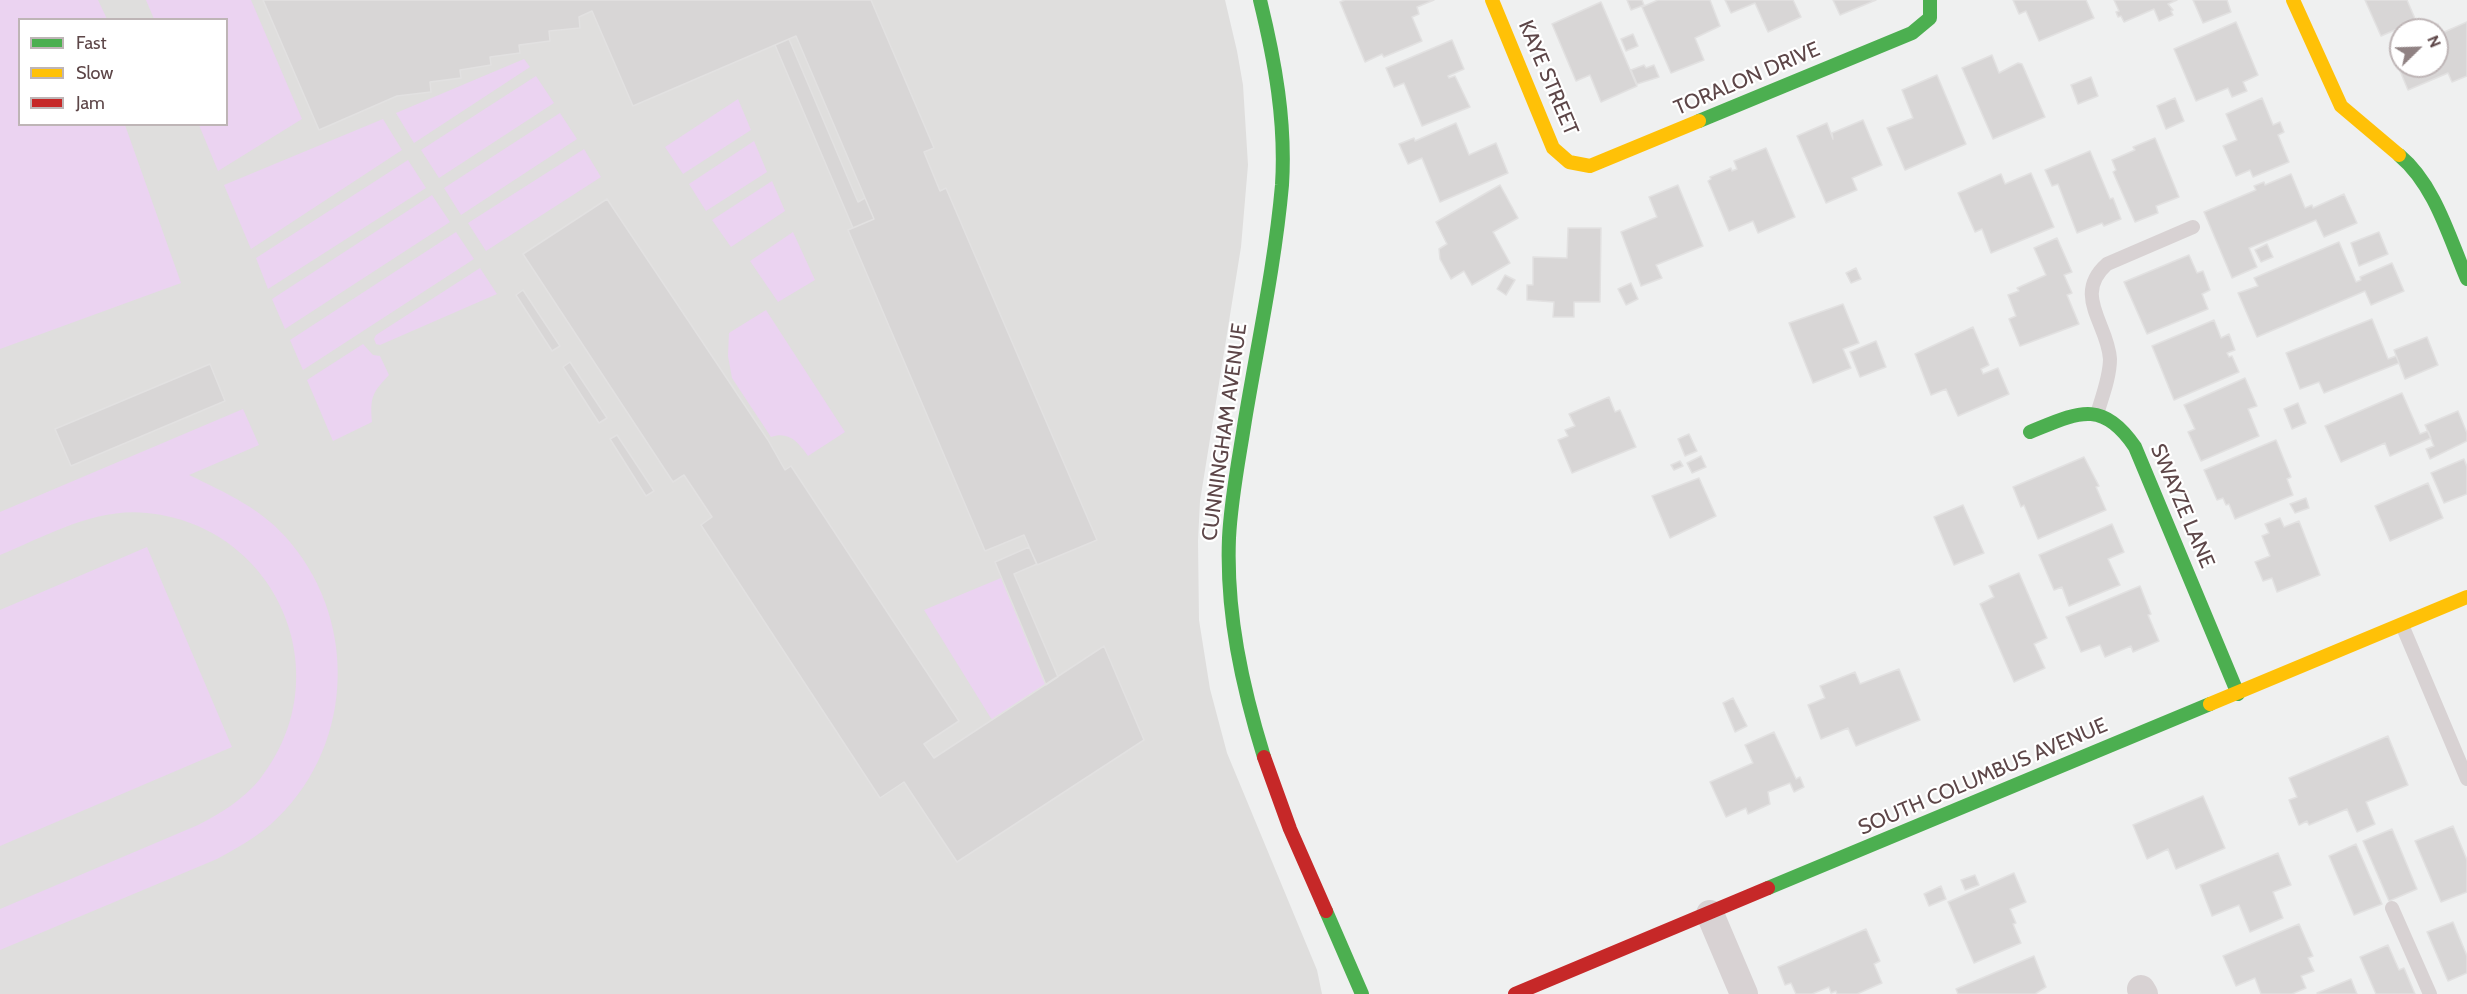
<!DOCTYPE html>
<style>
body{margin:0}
#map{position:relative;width:2467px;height:994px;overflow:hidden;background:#eff0f0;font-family:Cabin,sans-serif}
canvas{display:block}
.legend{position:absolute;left:18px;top:18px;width:210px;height:108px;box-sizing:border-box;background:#fff;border:2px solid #beb5b6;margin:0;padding:8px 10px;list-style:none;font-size:18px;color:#5d4648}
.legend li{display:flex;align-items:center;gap:12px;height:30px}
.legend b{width:30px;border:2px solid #beb5b6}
.north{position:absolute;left:2389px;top:18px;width:60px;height:60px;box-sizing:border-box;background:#fff;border:2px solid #beb5b6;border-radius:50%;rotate:67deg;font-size:16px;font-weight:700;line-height:24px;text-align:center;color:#5d4648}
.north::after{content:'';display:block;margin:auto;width:21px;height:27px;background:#908283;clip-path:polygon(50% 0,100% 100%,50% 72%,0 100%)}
</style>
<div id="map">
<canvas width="2467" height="994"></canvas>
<ul class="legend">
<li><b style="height:8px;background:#4caf50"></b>Fast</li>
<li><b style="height:8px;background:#ffc107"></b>Slow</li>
<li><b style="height:8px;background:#c62828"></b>Jam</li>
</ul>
<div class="north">N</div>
</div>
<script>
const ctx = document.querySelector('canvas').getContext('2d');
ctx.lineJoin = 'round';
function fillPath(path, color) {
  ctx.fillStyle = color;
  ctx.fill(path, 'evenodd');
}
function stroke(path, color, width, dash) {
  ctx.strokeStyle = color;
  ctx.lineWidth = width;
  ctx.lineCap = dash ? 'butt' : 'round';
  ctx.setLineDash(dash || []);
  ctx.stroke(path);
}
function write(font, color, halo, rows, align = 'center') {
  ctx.font = font + ' Cabin,sans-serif';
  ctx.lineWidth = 4.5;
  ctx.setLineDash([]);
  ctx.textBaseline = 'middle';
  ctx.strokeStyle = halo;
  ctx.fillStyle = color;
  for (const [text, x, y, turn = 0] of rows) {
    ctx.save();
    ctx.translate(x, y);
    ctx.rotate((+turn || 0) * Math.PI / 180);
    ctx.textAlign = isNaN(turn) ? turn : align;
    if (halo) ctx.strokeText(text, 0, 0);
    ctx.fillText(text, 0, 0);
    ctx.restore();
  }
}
fillPath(new Path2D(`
 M0,0h1225l12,51 6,34 5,80 -7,82 -41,254 -2,40 1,79 11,69 17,64 90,217 5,24h-1322zM20,20h206v104h-206z`), '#dfdedd');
fillPath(new Path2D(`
 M0,0h98l9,19 -87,1v104l105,1 56,158 -181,66z
 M146,0h105l51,119 -84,52 -19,-46 27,-1v-104l-72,-1z
 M524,59l6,8 -116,76 -18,-30z
 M536,76l18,27 -115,75 -18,-28z
 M738,99l13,31 -68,44 -18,-27z
 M560,113l17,26 -116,76 -17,-27z
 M383,119l19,31 -151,99 -27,-64z
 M754,141l13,31 -61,39 -17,-27z
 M584,149l17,28 -115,74 -18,-28z
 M408,160l18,28 -158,101 -12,-31z
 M772,181l13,30 -54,36 -19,-27z
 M432,195l18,27 -165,107 -13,-30z
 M456,232l18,27 -171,111 -13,-30z
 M793,232l22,48 -37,22 -28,-41z
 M480,268l17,26 -117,51 -4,-1 -2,-5 2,-4z
 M766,310l79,122 -37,24c-10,-14 -19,-25 -37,-19l-39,-59 -4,-22 1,-23z
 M363,344l10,11 7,1 9,19c-17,18 -19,22 -17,47l-39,19 -26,-61z
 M243,409l16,36 -70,30c37,18 74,34 101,67 70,83 63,210 -20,283 -16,14 -35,24 -53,34l-217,91v-41l198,-84c23,-12 45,-25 62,-46 82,-103 18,-253 -113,-266 -51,-6 -101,23 -147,42v-43z
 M147,547l85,200 -232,99v-236z
 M1001,578l45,107 -54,35 -68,-110z`), '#ebd3f1');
const building = new Path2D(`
 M263,0h608l63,148 -10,4 16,39 6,-3 151,352 -60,25 -13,-30 -39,16 -137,-321 26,-11 -78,-183 -163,70 -41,-95 -13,6 1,11 -31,3 1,10 -31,4 1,8 -30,4 1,8 -31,5 1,8 -31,4 1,10 -34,4 -78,34z
 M1345,0h89l-17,7 2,7 -7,3 10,24 -38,16 -2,-3 -17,8 -25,-60z
 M1627,0h15l2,5 -13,5z
 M1658,0h52l10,26 -25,12 9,22 -33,13 -29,-66z
 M1725,0h68l8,17 -33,15 -13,-29 -24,10z
 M1833,0h43l-36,15z
 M2013,0h73l8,18 -55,23 -13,-30 -7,3z
 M2114,0h63l-9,4 5,6 -2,1 2,4 -14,6 -5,-12 -30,13 -3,-6 -3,1 -2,-5 3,-1z
 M2193,0h34l4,12 -28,11z
 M2365,0h42l9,21 -35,15z
 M1601,2l36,84 -36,16 -11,-27 -14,6 -24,-57z
 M2236,22l22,53 -15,7 4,9 -15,6 -4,-9 -32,13 -22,-52z
 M2467,22v54l-15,6 -4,-9 -40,17 -15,-36 8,-3v15h36v-36h-14l15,-6 4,9z
 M1633,34l5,12 -12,5 -5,-12z
 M789,39l69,163 7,-4 9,21 -21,9 -78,-183z
 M1452,40l12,29 -16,7 1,2 6,-2 15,31 -48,19 -18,-43 -10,4 -8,-19z
 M1992,55l7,18 19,-10 4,1 23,53 -52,22 -31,-71z
 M1644,65l2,3 8,-3 5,12 -22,7 -6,-14z
 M1937,75l29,69 -61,26 -18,-42 26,-10 -11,-28z
 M2091,77l7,19 -20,8 -7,-19z
 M2175,98l9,23 -18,8 -9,-23z
 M2262,98l11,27 7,-3 4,10 -6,3 11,27 -36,15 -3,-7 -14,6 -13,-30 14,-6 -11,-26z
 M1863,120l19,45 -30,13 5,12 -31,13 -29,-67 30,-13 6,16 -1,-6z
 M1456,123l13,32 27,-12 12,30 -68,29 -18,-44 -14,6 -9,-20 15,-6 1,3z
 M2155,138l24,59 -23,9 2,7 -23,9 -22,-50 3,-2 -4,-10 23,-10 -2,-3z
 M1766,148l29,69 -37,16 -5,-12 -24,10 -21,-50 3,-2 -1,-2 21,-9 1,3 5,-2 -3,-8z
 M2090,151l20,48 3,-1 8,21 -17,7 -2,-3 -25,10 -19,-49 -6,2 -7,-16z
 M2031,173l23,54 -63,26 -9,-24 -7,3 -17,-39 43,-19 4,10z
 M2291,174l14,34 7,-3 1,3 31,-14 13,29 -33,14 -8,-17 -67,28 8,19 -25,11 -28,-66 52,-22 -2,-4 10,-4 1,3z
 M1500,185l18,33 -25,14 17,31 -38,22 -8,-14 -13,8 -11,-20 -1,-10 8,-5 -11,-22z
 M1678,185l25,61 -47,19 6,13 -21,8 -20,-54 36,-15 -8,-20z
 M607,199l161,241 17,30 6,-4 168,255 -35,23 10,14 170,-112 40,94 -187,122 -53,-80 -24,16 -179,-273 11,-8 -28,-42 -11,7 -150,-228z
 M1568,228h33l-1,74h-26v15h-21l1,-15 -27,-2v-15h6v-28l34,1z
 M2379,232l9,22 -29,12 -8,-23z
 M2057,238l15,34 -8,3 8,18 -5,2 12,29 -59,22 -11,-27 7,-3 -8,-21 11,-4 -2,-3 29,-13 -12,-27z
 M2339,242l17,40 5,-2 -1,-3 32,-14 12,28 -33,14 -6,-14 -108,46 -19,-44 20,-7 -4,-8z
 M2267,244l6,13 -12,5 -6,-12z
 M2189,255l8,18 6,-2 7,19 -8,4 6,15 -61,25 -23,-52z
 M1856,268l5,11 -10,4 -5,-10z
 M1505,275l10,5 -9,15 -9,-6z
 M1631,283l7,16 -12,6 -8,-16z
 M523,290l37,56 -8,5 -36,-56z
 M1843,304l16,39 -16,6 8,19 -38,15 -24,-60z
 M2372,319l16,40 8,-3 3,7 -75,30 -5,-11 -19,7 -14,-36z
 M2214,320l7,18 8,-4 6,16 -8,3 2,4 3,-1 7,16 -65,28 -22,-54z
 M1973,327l16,38 -8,4 2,5 15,-6 11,26 -51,22 -12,-27 -15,6 -16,-41z
 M2427,337l11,28 -33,14 -11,-29z
 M1876,341l10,26 -26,10 -10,-25z
 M570,362l37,56 -8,5 -36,-56z
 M210,364l15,37 -154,65 -16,-37z
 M2245,378l12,28 -9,3 11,27 -58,25 -13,-29 7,-3 -11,-24z
 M2402,393l18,41 8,-3 3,7 -41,18 -5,-13 -44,19 -16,-36z
 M1609,397l6,15 5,-2 16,37 -64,26 -14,-33 10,-4 -3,-6 10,-4 -6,-12z
 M2298,403l8,20 -14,6 -8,-20z
 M2458,411l9,22v8l-37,18 -4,-10 8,-3 -9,-21z
 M1689,434l8,17 -12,5 -7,-17z
 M617,435l37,56 -8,5 -36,-57z
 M2276,440l15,37 -4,2 6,16 -58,24 -6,-15 -3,1 -3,-7 -6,2 -13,-30z
 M1701,456l5,11 -14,6 -5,-10z
 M2084,457l15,29 -3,1 10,23 -68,29 -14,-34 -3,2 -8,-20z
 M2464,459l3,8v27l-23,9 -13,-30z
 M1680,461l3,5 -9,4 -3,-5z
 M1699,478l17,38 -46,22 -18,-42z
 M2428,483l15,35 -53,23 -15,-35z
 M2306,498l3,10 -14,5 -5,-9z
 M1963,505l21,48 -30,12 -20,-48z
 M2280,518l4,9 15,-6 21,54 -43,17 -5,-14 -9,3 -8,-19 15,-6 -8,-20 7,-3 -4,-9z
 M2112,524l12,28 -16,7 12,26 -51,21 -7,-19 -8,3 -15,-35z
 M1029,547l8,17 -23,10 44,103 -12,8 -51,-123z
 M2019,573l28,65 -13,6 11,24 -31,14 -34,-78 14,-7 -5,-11z
 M2140,586l11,28 -3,1 11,26 -26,11 -2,-6 -26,11 -5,-12 -19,7 -15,-35z
 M1899,669l21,51 -64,26 -8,-18 -27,11 -13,-34 17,-7 -5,-12 35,-14 5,12z
 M1733,698l14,28 -12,6 -12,-29z
 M1774,732l22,47 4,-2 4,10 -10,5 -4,-9 -22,9 2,12 -22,10 -2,-6 -20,9 -16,-35 43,-19 -8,-18z
 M2388,736l20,49 -42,17 9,22 -18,8 -10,-23 -38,16 -2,-4 -8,4 -10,-25 8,-3 -8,-19z
 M2203,796l22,52 -49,21 -8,-20 -21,10 -14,-34z
 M2453,826l14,34v32l-26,10 -26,-61z
 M2392,829l25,60 -28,12 -26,-60z
 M2356,844l26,60 -28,11 -25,-59z
 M2278,853l13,32 -18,7 10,26 -33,14 -11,-27 -27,11 -12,-31z
 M2014,873l12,29 -16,7 6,14 -3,1 8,19 -47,20 -26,-61z
 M1975,875l4,10 -14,5 -4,-10z
 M1941,886l5,13 -17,7 -5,-12z
 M2453,922l14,34v17l-19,8 -21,-49z
 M2299,924l14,32 -5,2 6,13 -13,5 5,12 -14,6h-31l-6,-16 -19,8 -13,-30z
 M1866,929l14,32 -6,3 8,19 -25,11h-20l-1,-3 -5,2 -2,-6 -17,7h-16l-5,-11 -6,2 -7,-18z
 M2388,945l11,25 5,-2 11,26h-39l-16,-37z
 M2034,956l12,31 -11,7h-77l-2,-5z
 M2351,979l6,15h-39l-1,-1z`);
fillPath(building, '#d8d6d6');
stroke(building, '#e2e1e1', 1.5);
stroke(new Path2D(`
 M2097,414c5,-17 13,-37 13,-55 -2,-35 -38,-64 -3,-95l86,-37
 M2402,625l65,154
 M2392,908l38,86`), '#d8d2d3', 14);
stroke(new Path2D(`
 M1710,914l34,80
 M2141,989l3,5`), '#d8d2d3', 28);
stroke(new Path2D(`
 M1260,0c15,61 26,122 22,185 -7,79 -24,157 -37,235 -6,39 -14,78 -16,118 -3,75 13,148 35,219
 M1699,121l213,-88 18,-15v-18
 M2399,155c36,30 50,82 68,124
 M2030,432c47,-19 72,-34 105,15l103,247
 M1768,888l442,-184
 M1326,911l36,83`), '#4caf50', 14);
stroke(new Path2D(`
 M1492,0l61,148 16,14 21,4 109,-45
 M2293,0l48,106 58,49
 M2210,704l257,-107`), '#ffc107', 14);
stroke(new Path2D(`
 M1264,757l26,72 36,82
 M1515,994l253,-106`), '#c62828', 14);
write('21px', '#5d4648', '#fff', [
 ["KAYE STREET",1548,78,67],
 ["TORALON DRIVE",1747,79,-23],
 ["CUNNINGHAM AVENUE",1225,432,-82],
 ["SWAYZE LANE",2182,506,67],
 ["SOUTH COLUMBUS AVENUE",1983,777,-23]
]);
</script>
